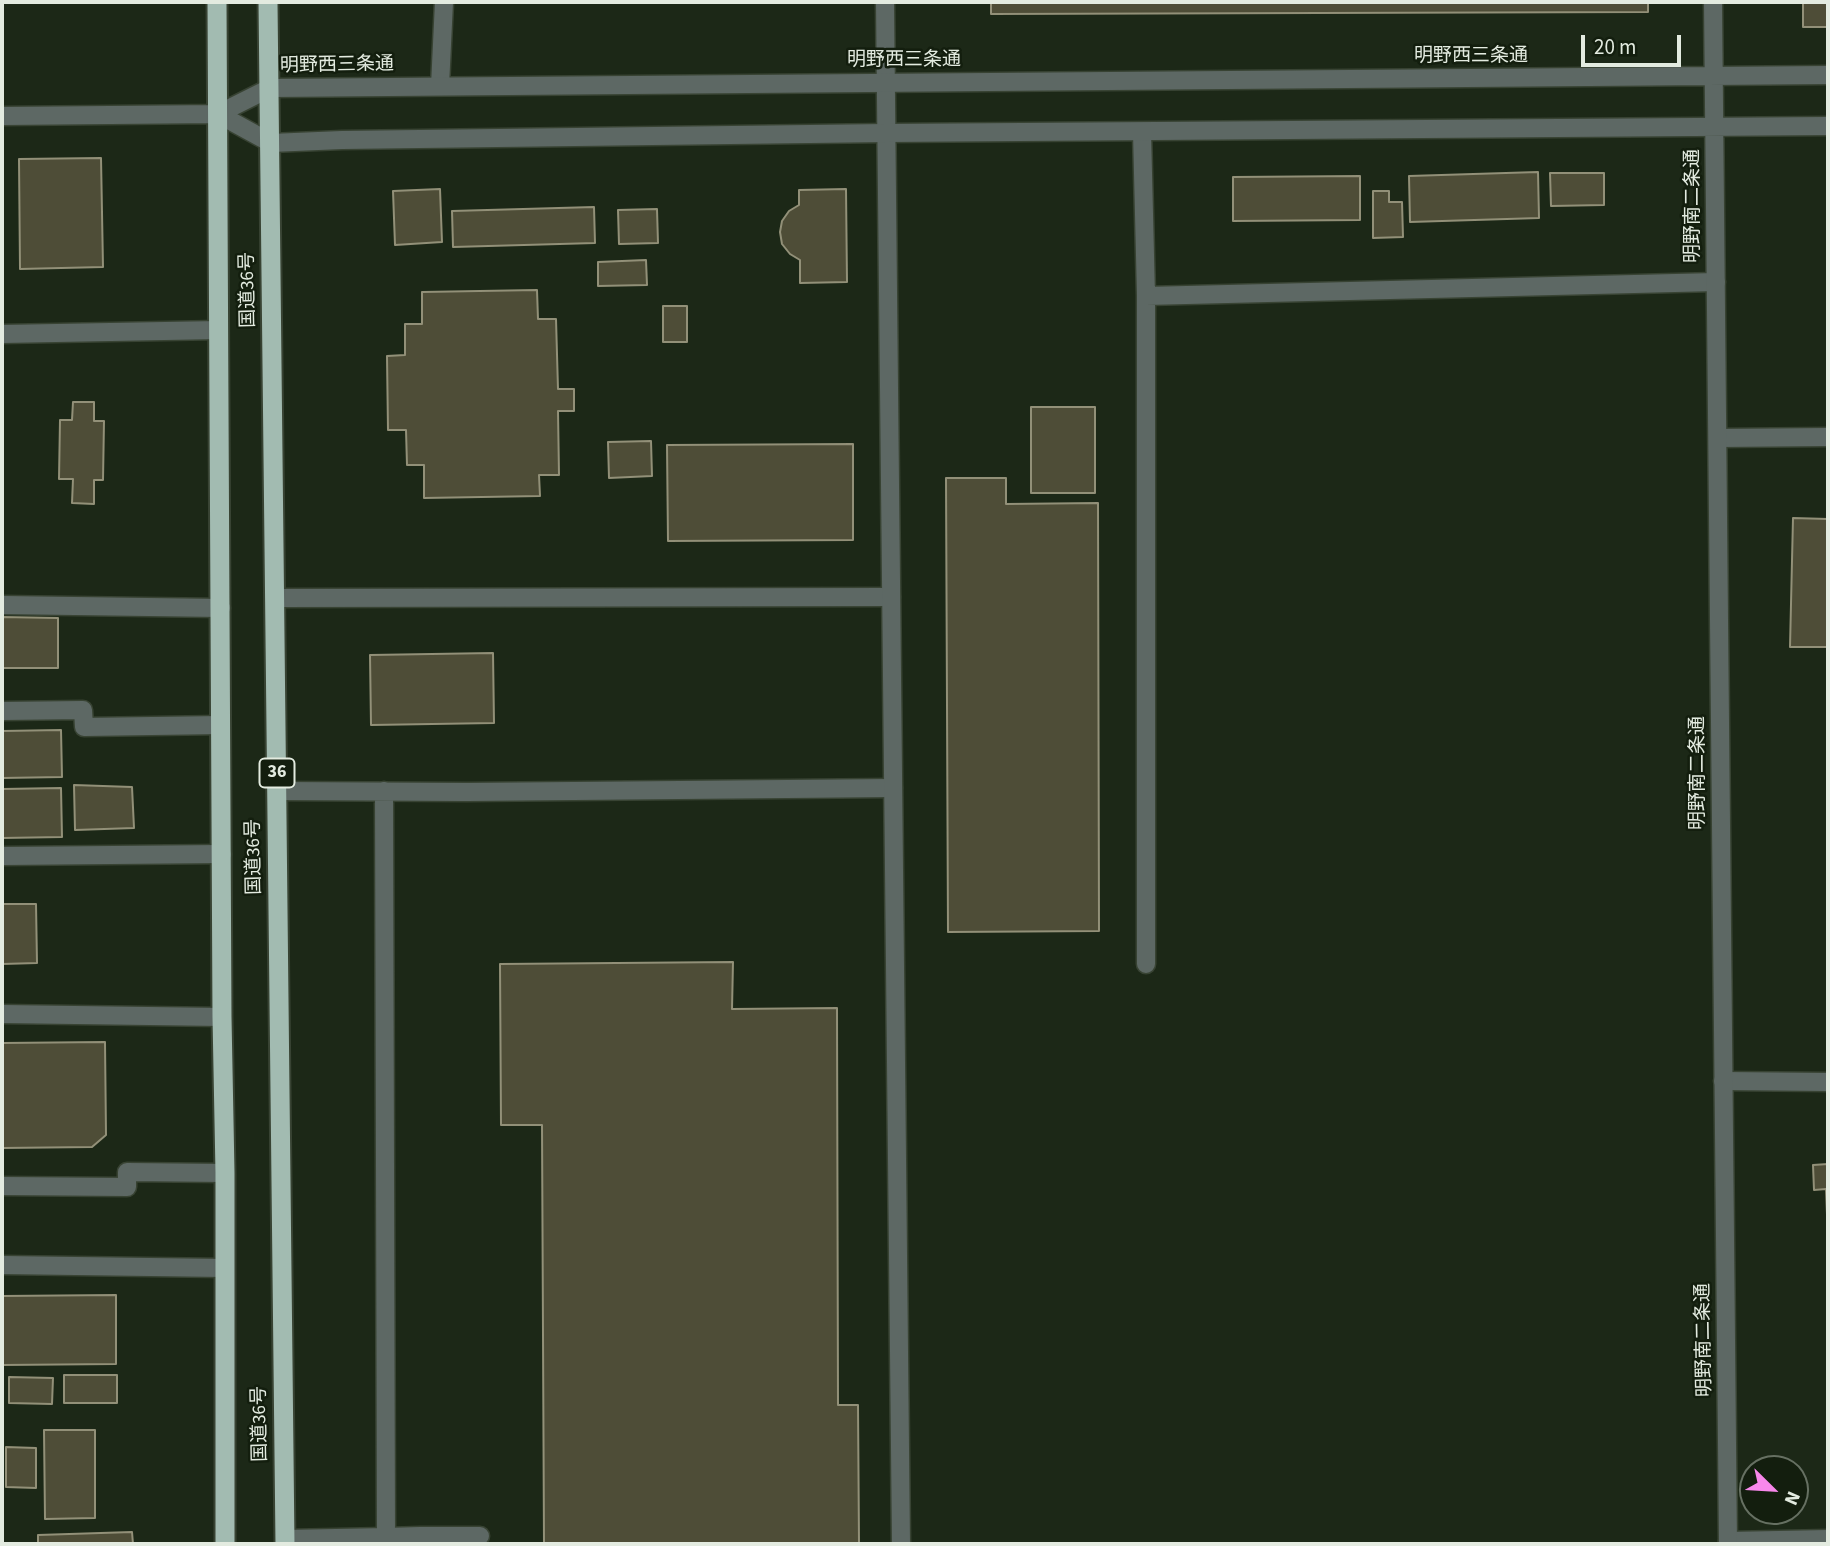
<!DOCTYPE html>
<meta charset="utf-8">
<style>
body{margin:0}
#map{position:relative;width:1830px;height:1546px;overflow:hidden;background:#1c2817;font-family:"Source Sans 3",sans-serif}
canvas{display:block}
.frame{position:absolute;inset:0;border:4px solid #e3ebe0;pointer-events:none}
.north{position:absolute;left:1739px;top:1455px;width:70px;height:70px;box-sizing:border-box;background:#131e0e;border:2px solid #667062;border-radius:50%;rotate:114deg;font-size:19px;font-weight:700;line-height:28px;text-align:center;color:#e3ebe0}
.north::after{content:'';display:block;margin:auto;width:24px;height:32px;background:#f888eb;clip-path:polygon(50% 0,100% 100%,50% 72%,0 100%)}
.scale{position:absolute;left:1581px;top:35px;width:100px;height:32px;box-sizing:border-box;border:4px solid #e3ebe0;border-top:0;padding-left:9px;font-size:21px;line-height:24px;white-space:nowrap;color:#e3ebe0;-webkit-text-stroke:5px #131e0e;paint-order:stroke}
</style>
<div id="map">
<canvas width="1830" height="1546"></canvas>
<div class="frame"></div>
<div class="north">N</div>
<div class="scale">20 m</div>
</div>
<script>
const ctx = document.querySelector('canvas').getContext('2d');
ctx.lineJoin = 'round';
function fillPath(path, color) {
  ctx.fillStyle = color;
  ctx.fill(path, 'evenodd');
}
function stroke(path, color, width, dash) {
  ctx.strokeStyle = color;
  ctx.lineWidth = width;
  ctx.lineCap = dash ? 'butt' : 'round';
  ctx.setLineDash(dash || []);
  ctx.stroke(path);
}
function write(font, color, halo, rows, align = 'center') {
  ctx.font = font + ' "Source Sans 3","Noto Sans JP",sans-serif';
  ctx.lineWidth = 5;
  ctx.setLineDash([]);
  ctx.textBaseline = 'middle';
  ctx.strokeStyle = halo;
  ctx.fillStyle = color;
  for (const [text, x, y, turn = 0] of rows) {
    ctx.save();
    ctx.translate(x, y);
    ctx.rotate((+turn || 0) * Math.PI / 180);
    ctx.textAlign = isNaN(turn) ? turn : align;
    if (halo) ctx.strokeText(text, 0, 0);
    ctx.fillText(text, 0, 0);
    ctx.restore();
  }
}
const building = new Path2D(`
 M991,2h657v10l-657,2z
 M1803,2h25v25h-25z
 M101,158l2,109 -83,2 -1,-110z
 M1538,172l1,46 -129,4 -1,-46z
 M1550,173h54v32l-53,1z
 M1360,176v44l-127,1v-44z
 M440,189l2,53 -47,3 -2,-54z
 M846,189l1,93 -47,1v-23l-10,-6 -8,-10 -2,-12 2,-11 7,-10 10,-6v-15z
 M1373,191h16v11h13l1,35 -30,1z
 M594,207l1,36 -142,4 -1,-36z
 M657,209l1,34 -39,1 -1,-34z
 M646,260l1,25 -49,1v-24z
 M537,290l1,29h18l2,70h16v22h-16l1,64h-20l1,21 -116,2v-33h-17l-1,-35h-18l-1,-74 18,-1v-31h17v-32z
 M663,306h24v36h-24z
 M73,402h21v19h10l-1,59h-9v24l-22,-1 1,-24h-14l1,-59h12z
 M1031,407h64v86h-64z
 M651,441l1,35 -43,2 -1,-36z
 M853,444v96l-185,1 -1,-96z
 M946,478h60v26l92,-1 1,428 -151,1z
 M1793,518l35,1v128h-38z
 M2,617l56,1v50h-56z
 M493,653l1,70 -123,2 -1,-70z
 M61,730l1,47 -60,1v-47z
 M74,785l58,2 2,41 -59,2z
 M61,788l1,49 -60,1v-49z
 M2,904h34l1,59 -35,1z
 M733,962l-1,47 105,-1 1,397h20l1,139h-315l-2,-419h-41l-1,-161z
 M105,1042l1,93 -14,12 -90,1v-105z
 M1828,1164v76l-2,-51 -12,1 -1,-25z
 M116,1295v69l-114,1v-69z
 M64,1375h53v28h-53z
 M9,1377l44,1 -1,26 -43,-1z
 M44,1430h51v88l-50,1z
 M6,1447l30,1v40l-30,-1z
 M132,1532l1,12h-95v-9z`);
fillPath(building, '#4e4d37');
stroke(building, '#929078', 2);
const service = new Path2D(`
 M440,86l4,-84
 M1142,132l4,164 570,-14
 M2,334l217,-4
 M1718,438l110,-1
 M275,598l616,-1
 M2,605l219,3
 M2,711l81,-1 1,17 137,-2
 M277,791l190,1 426,-4
 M2,856l220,-2
 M1146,964v-668
 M2,1014l220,3
 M1723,1081l105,1
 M2,1186l125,1v-15l98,1
 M2,1265l222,3
 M420,1536h60
 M386,1537l34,-1v8
 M285,1539l101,-2 -2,-746
 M1728,1541l100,-2`);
const minor = new Path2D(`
 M885,2l16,1542`);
const tertiary = new Path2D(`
 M1713,2l15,1542
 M218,114l53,29 71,-3 545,-7 941,-7
 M2,116l216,-2 52,-26 1558,-13`);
const trunk = new Path2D(`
 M217,2l5,1015 3,156v371
 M268,2l17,1542`);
stroke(service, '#384333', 21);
stroke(minor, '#384333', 21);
stroke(tertiary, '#384333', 21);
stroke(trunk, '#384333', 23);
stroke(service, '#5d6864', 18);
stroke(minor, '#5d6864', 18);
stroke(tertiary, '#5d6864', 18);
stroke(trunk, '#a2bbb1', 19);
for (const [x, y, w] of [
 [277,773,35]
]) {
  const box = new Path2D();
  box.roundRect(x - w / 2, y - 14.5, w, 29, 5);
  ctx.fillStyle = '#131e0e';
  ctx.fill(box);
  stroke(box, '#e3ebe0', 2);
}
write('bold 18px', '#e3ebe0', null, [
 ["36",277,773]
]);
write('19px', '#e3ebe0', '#131e0e', [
 ["明野西三条通",1471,57],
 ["明野西三条通",904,61],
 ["明野西三条通",337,66,-1],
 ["明野南二条通",1694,206,-90],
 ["国道36号",249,290,-91],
 ["明野南二条通",1699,773,-90],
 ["国道36号",255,857,-91],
 ["明野南二条通",1705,1340,-91],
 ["国道36号",261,1424,-91]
]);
</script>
